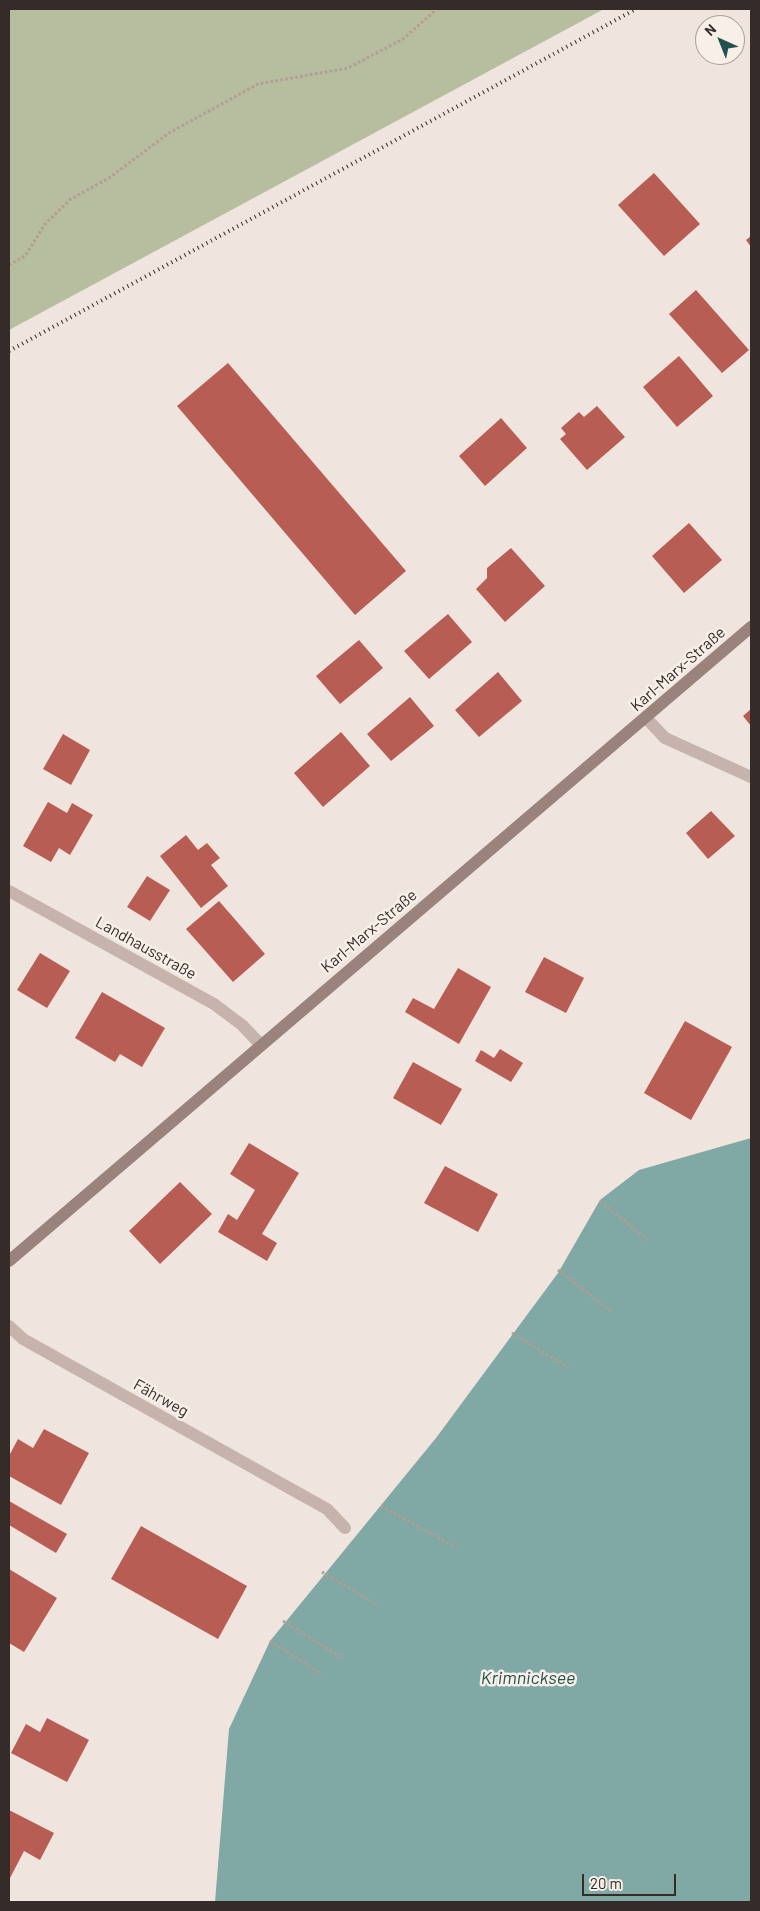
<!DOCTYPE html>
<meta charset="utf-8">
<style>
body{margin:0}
#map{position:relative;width:760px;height:1911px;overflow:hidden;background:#efe4de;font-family:Barlow,sans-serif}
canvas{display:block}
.frame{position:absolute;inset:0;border:10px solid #352b29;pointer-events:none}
.north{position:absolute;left:695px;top:15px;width:50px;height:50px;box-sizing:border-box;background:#f8efe9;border:1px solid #aaa19c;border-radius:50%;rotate:316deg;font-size:14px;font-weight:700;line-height:20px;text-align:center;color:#352b29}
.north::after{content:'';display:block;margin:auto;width:18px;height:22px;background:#23524e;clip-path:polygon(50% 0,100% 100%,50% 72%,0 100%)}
.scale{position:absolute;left:582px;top:1874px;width:94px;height:22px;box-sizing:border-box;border:2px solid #352b29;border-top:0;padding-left:6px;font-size:15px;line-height:18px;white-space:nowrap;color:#352b29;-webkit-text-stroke:4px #f8efe9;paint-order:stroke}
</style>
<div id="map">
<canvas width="760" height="1911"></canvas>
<div class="frame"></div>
<div class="north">N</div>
<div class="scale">20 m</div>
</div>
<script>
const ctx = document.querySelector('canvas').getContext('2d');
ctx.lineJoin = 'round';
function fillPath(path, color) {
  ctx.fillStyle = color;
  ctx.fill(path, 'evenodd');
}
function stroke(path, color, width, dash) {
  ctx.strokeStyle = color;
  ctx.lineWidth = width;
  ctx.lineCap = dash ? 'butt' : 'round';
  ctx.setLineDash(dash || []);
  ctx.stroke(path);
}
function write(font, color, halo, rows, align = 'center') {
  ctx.font = font + ' Barlow,sans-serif';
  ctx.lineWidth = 5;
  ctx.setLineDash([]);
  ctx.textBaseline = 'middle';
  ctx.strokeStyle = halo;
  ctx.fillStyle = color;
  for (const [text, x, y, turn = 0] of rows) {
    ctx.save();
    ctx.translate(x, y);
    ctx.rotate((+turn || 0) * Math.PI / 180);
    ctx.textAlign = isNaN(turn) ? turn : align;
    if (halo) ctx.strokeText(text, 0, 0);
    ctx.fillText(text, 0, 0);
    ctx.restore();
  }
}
fillPath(new Path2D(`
 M9,9h595l-595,321z`), '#b7bd9f');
fillPath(new Path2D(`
 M751,1138v764h-536l14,-173 41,-88 166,-203 122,-165 42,-73 39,-30z`), '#80a9a5');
fillPath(new Path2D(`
 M654,173l46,51 -36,32 -46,-51z
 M751,236v11l-5,-7z
 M696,290l53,60 -27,23 -53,-59z
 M679,356l34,40 -36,31 -34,-40z
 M228,363l178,208 -51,44 -178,-209z
 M597,406l28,31 -38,33 -27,-31 6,-5 -5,-6 18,-16 5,5z
 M501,418l26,30 -42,38 -26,-30z
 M689,523l33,37 -38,33 -32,-37z
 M511,548l34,38 -40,36 -29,-33 11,-11v-10z
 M448,614l24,28 -43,37 -25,-28z
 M359,640l24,28 -43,36 -24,-28z
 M498,672l24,29 -43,36 -24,-27z
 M410,697l24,29 -43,35 -24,-27z
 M751,709v17l-8,-10z
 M341,732l29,34 -47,41 -29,-34z
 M63,734l27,16 -19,35 -28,-16z
 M48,802l19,11 5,-10 21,12 -23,40 -11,-7 -8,14 -28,-16z
 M711,811l24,25 -27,23 -22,-26z
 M186,835l12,15 9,-7 13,15 -9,7 17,21 -27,22 -41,-52z
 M147,876l23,14 -20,31 -23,-14z
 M219,901l46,53 -32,28 -47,-53z
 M40,953l30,18 -23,37 -30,-18z
 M544,957l40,21 -18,35 -41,-21z
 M458,968l33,19 -32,57 -54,-32 8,-14 21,11z
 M102,992l63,36 -23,39 -22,-13 -5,8 -40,-24z
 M685,1021l47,26 -41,73 -47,-27z
 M500,1049l23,14 -12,19 -36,-21 6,-11 13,8z
 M413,1062l49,27 -21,36 -48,-27z
 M249,1143l50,30 -37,61 15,9 -10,18 -49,-29 10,-18 9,6 18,-30 -25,-16z
 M445,1166l53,28 -20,38 -54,-29z
 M180,1182l32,32 -52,50 -31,-33z
 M44,1429l45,24 -28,52 -52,-29v-20l9,-17 15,9z
 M9,1501l58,33 -11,19 -47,-28z
 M141,1526l106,60 -29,53 -107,-60z
 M9,1569l48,29 -33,54 -15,-9z
 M47,1718l42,22 -22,42 -56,-29 15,-29 14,8z
 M9,1810l45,23 -14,27 -16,-9 -15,29z`), '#b85d53');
stroke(new Path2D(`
 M9,265l16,-9 20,-32 26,-25 38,-21 60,-45 89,-49 90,-16 55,-29 34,-30
 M600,1201l48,39
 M558,1270l54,42
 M512,1333l57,35
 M381,1506l76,42
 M322,1572l57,34
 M283,1621l59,37
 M270,1641l51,33`), '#b29d95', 3, [2.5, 2.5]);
stroke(new Path2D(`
 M646,718l19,20 86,39
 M300,1494l27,15 18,19`), '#c6b3ab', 12);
stroke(new Path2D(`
 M9,891l205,113 28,21 18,19
 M9,1326l14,13 277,155`), '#c6b3ab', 12);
stroke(new Path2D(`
 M9,1261l742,-634`), '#9a837c', 12);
stroke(new Path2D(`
 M9,351l627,-342`), '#352b29', 4, [1, 4]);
write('16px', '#352b29', '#f8efe9', [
 ["Karl-Marx-Straße",678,669,-41],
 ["Karl-Marx-Straße",369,931,-40],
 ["Landhausstraße",146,948,29],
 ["Fährweg",161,1398,29]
]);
write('italic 18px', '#23524e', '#f8efe9', [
 ["Krimnicksee",528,1678]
]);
</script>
